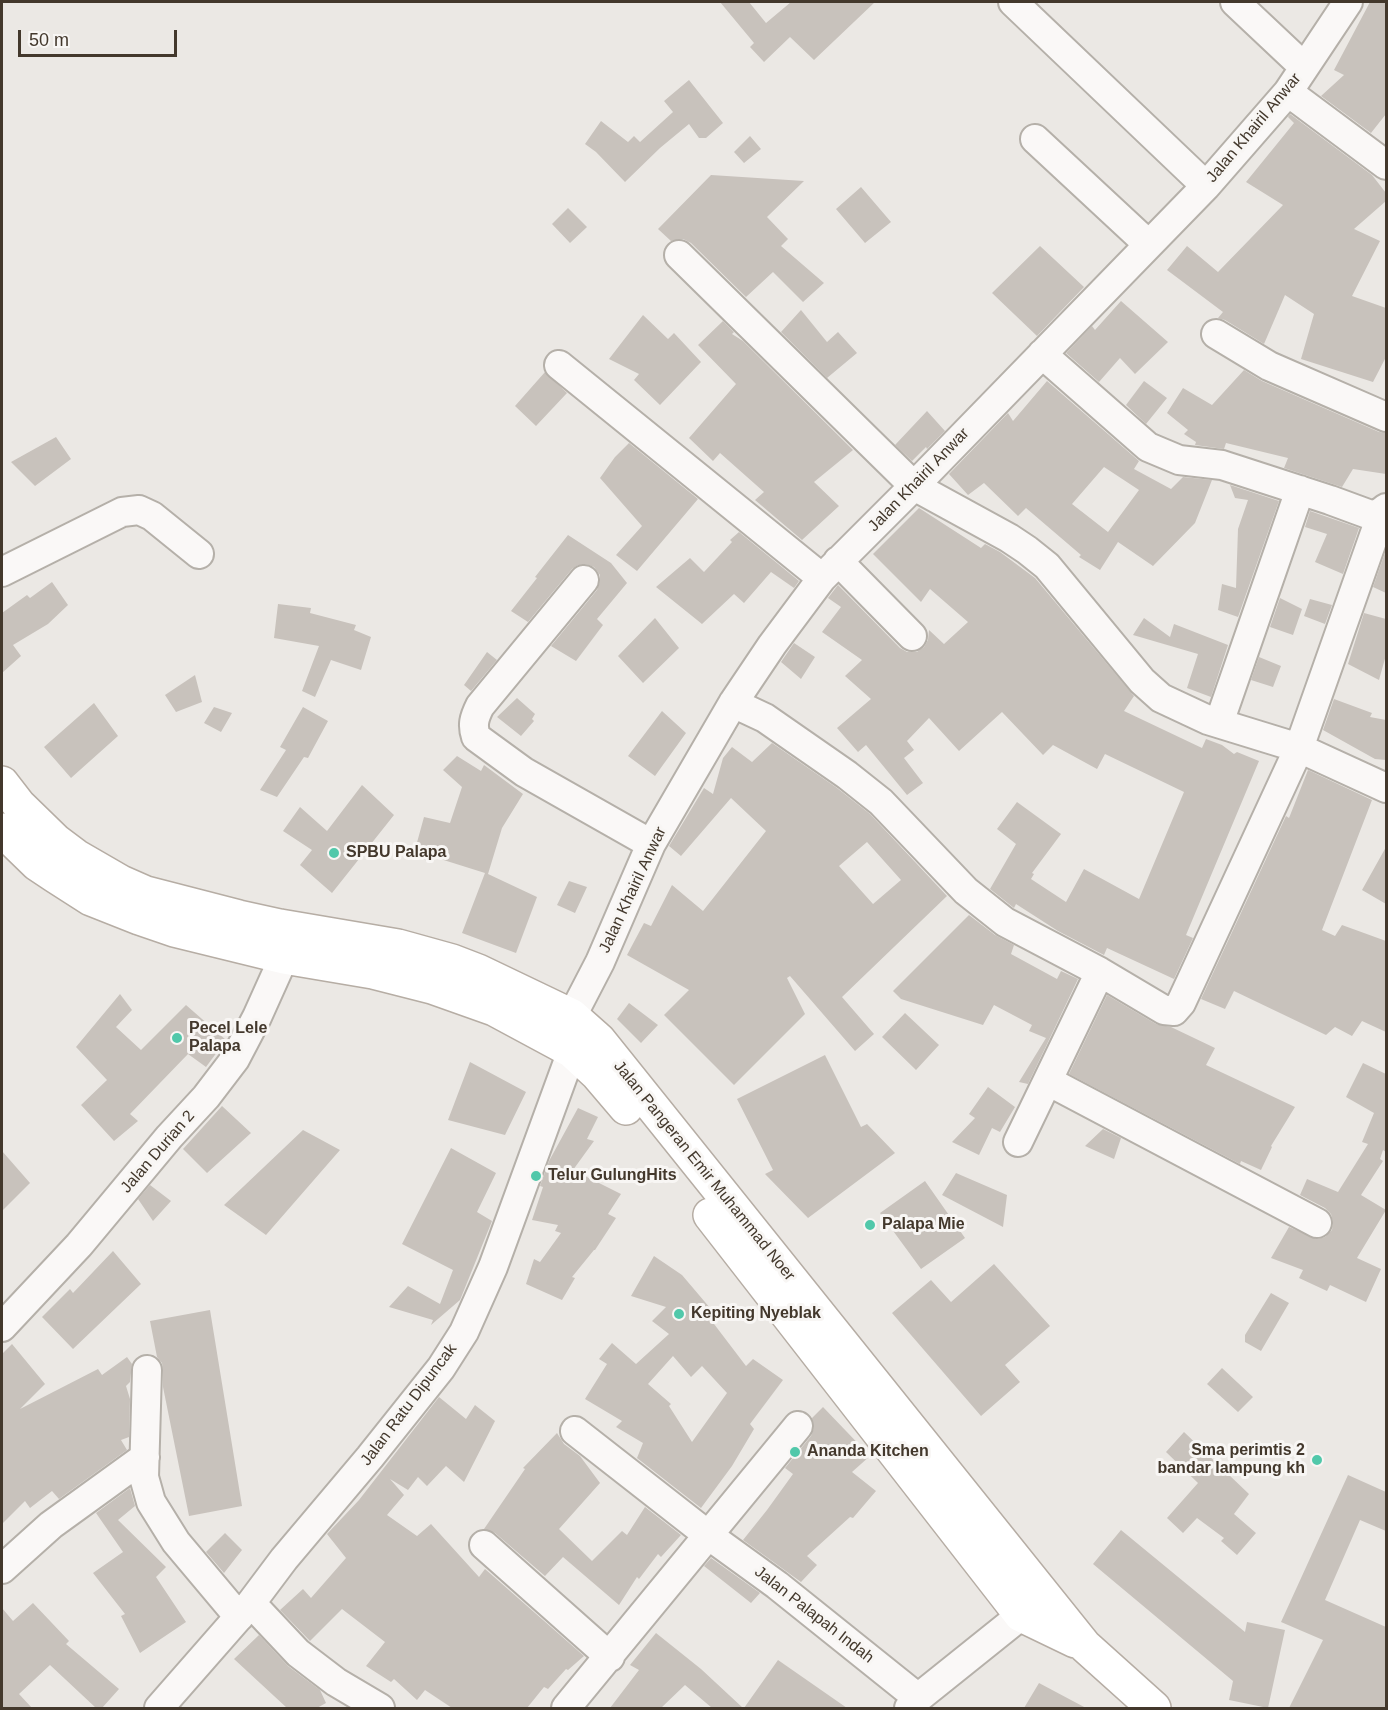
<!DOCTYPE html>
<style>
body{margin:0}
#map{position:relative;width:1388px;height:1710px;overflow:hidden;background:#ebe8e4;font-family:Arial,sans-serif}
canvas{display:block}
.frame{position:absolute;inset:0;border:3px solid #43382c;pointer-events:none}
.scale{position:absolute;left:18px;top:30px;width:159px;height:27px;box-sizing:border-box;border:3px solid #43382c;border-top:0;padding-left:8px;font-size:18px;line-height:21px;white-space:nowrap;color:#43382c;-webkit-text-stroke:4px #f8f6f4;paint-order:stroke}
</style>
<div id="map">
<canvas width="1388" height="1710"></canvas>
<div class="frame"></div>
<div class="scale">50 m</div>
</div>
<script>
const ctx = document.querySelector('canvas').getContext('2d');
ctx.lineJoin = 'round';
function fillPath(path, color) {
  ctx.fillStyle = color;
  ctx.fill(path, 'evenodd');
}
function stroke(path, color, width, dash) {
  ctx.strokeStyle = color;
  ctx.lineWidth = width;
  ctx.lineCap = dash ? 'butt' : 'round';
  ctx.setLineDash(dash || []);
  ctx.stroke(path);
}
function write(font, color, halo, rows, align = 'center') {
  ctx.font = font + ' Arial,sans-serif';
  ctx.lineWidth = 6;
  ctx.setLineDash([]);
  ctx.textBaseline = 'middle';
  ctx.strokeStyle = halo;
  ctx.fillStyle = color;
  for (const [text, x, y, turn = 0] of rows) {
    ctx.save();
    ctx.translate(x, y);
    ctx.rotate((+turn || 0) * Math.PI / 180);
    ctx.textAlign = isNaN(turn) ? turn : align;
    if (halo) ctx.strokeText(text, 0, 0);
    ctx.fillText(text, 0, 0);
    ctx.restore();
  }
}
fillPath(new Path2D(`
 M720,2h29l17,21 25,-21h84l-61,58 -24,-23 -26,25 -14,-15 4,-4z
 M1370,2h16v112l-15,19 -50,-37 23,-21 -10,-5z
 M689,80l34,43 -17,15h-7l-10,-14 -29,24 -35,34 -29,-30 -11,-8 16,-23 27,21 6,-6 6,6 33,-30 -9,-11z
 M1290,114l82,61 14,18v8l-32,28 26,12 -28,55 34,12v49l-13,25 -72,-23 13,-45 -29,-19 -21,49 -39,-24 -7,-2 5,-6 -56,-42 20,-24 31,26 65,-67 -37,-23 48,-59 -6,-6z
 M750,136l11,13 -17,14 -10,-11z
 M711,175l93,6 -37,36 21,22 -7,7 43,37 -21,19 -30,-30 -27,25 -55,-54 -8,-4 -12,2 -13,-12z
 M861,187l30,35 -26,21 -29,-34z
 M568,208l19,19 -17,16 -18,-19z
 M1040,246l44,41 -47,49 -45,-43z
 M1121,301l47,41 -33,32 -15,-16 -21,24 -33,-29 26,-27 3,4z
 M801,310l26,32 11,-10 19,21 -30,25 -46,-46z
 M643,315l25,24 6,-6 27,29 -41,43 -26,-25 5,-6 -30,-15z
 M723,321l11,11 -2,2 11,7 110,109 -39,32 25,24 -37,34 -47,-40 9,-8 -44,-39 -7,8 -24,-23 47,-54 -38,-39z
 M1244,370l18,11 117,51 7,1v41l-33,-5 -11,18 -58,-19 4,-10 -62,-15 -2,6 -29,-4 1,-3 -12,-8 4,-4 -21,-17 16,-25 29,17z
 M545,372l22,21 -31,33 -21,-20z
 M1047,381l92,80 -5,8 37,20 12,-12 29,3 -17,43 -42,43 -35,-24 -18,28 -21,-13 2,-2 -55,-47 -8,8 -34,-33 -16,12 -19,-21 59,-61 5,8zM1104,467l35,23 -31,42 -36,-28z
 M1144,381l23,17 -21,26 -20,-19z
 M927,411l18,20 -18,18 -1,-2 -14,14 -17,-16z
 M56,437l15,22 -36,27 -24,-24z
 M629,443l69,56 -61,72 -21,-16 26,-29 -42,-48 15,-21z
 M1230,485l49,16 -41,116 -20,-7 4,-26 14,4 2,-59 10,-29 -13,-2z
 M919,508l62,40 4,-4 15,8 35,26 99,118 -10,15 78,37 4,-9 16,6 12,9 3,-2 22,9 -73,174 7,3 -19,41 -67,-31 -3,7 -46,-24 -42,-27 -2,4 -24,-19 26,-45 -19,-15 20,-27 44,32 -29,39 2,1 -3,5 35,23 18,-33 55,30 45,-107 -79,-38 -8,15 -44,-24 -10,10 -41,-43 -43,39 -30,-33 -22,23 7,9 -10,8 19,25 -16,12 -41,-50 -8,7 -21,-24 34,-29 -26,-23 17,-16 -40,-28 19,-25 -13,-9 10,-13 62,63 7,4h10l7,-5 4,-7 1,-10 15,14 24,-22 -38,-33 -9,13 -48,-48z
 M1310,511l49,17 -16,46 -28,-12 12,-28 -22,-7z
 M739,532l60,49 -5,7 -23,-16 -27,31 -10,-9 -32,30 -46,-37 34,-29 14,14 28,-30 -2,-2z
 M568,535l43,28 16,20 -30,36 6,6 -27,36 -25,-15 46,-56 3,-8v-7l-6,-8 -8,-3 -8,1 -6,4 -44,53 -17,-11 26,-33 -2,-1z
 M1386,550v43l-13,-6z
 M52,582l16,23 -20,19 -35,21 8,11 -19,17v-60l25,-18 3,3z
 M1280,598l22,11 -9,26 -23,-8z
 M1310,599l22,6 -7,19 -21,-8z
 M278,604l33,4 -1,5 46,12 -2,5 17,7 -10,33 -30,-10 -16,37 -13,-6 17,-45 -45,-8z
 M1364,613l22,6v36l-7,25 -31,-16z
 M655,618l24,30 -36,35 -25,-27z
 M1144,618l26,19 4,-13 54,21 -17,52 -24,-9 11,-34 -65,-19z
 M794,643l21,14 -14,22 -20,-17z
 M487,652l10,8 -26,31 -7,-6z
 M1259,657l22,9 -8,21 -22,-7z
 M195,675l7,27 -26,10 -11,-17z
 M517,698l18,16 -3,5 2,2 -13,15 -24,-19z
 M1334,699l38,14 -2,4 16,3v40l-11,-1 -52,-29z
 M94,703l24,33 -47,42 -27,-31z
 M214,707l18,6 -11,19 -17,-9z
 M303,707l25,14 -20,37 -4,-1 -27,40 -17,-7 26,-40 -6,-3z
 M662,711l24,22 -31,43 -27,-20z
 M772,743l65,45 33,26 77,82 -105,101 32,37 -19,17 -65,-75 -3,2 18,36 -71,71 -70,-70 25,-25 -62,-35 17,-32 7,3 21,-41 31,26 63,-80 -35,-33 -50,58 -12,-10 35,-58 9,6 10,-36 9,-11 20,15zM867,842l34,38 -28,24 -34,-38z
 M457,756l24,15 3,-6 39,29 -21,34 -14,46 49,23 -21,56 -54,-20 23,-60 -51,-16 -1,5 -20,-5 11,-40 26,6 12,-36 -19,-17z
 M1308,770l64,30 -50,130 13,6 7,-11 44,16v91l-24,-11 -10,15 -17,-9 -9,8 -92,-44 -9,18 -24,-10 85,-183 3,2z
 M362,785l32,30 -62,78 -32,-28 12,-15 -29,-19 17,-24 27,24z
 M1386,847v57l-24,-14z
 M569,881l18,6 -12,26 -18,-8z
 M969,915l26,20 19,10 -3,9 46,25 4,-8 17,8 -50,105 -9,-2 27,-44 -17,-7 3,-6 -38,-20 -11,20 -82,-26 -8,-8z
 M120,994l12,16 -16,17 25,23 45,-45 40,35 -20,27 -18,-13 -58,60 8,7 -24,20 -33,-36 26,-25 -31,-33z
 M1107,995l49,29 15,3 44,21 -9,17 89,42 -24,39 1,1 -11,23 -20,-9 -1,3 -171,-90z
 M629,1003l29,22 -17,18 -24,-24z
 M905,1013l34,32 -23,25 -34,-33z
 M825,1055l36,72 6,-3 28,29 -87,65 -43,-44 8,-4 -36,-71z
 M470,1062l56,30 -21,43 -57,-15z
 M1363,1063l23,11v78l-3,-2 -3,9 3,2 -22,34 25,15 -29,48 24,11 -15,33 -36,-17 -3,6 -28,-13 4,-8 -32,-12 18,-31 28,12 8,-2 7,-7 1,-8 -2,-8 -6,-6 -25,-13 7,-16 31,13 30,-48 -6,-2 12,-29 -28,-16z
 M988,1087l27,20 -15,25 -8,-4 -13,27 -27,-13 23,-24 -6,-4z
 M222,1106l29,27 -44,40 -24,-24z
 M578,1108l20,9 -11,22 7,2 -21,29 48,24 -13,20 8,4 -21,32h-1l-22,27 3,1 -13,22 -36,-16 8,-25 6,3 21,-29 -6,-2 3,-6 -26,-5 11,-33 -3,-1 9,-25z
 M1103,1129l18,9 -7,21 -29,-13z
 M303,1130l37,20 -74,85 -42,-30z
 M451,1148l45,25 -19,39 15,9 -32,79 -29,25 2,-5 -44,-13 19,-21 32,18 13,-34 -51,-26z
 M2,1151l28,32 -28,28z
 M956,1173l51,22 -4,32 -61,-32z
 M925,1181l40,57 -44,31 -41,-56z
 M150,1185l21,16 -18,20 -15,-22z
 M113,1251l28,33 -68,65 -31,-32 28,-28 3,4z
 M654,1256l28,19 34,40 -5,5 35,46 7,-7 30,21 -33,44 4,5 -22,37 -31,42 -64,-50 6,-15 -27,-16 6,-6 -37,-22 22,-35 -8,-5 13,-16 24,21 33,-30 -17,-13 14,-14 -35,-11zM673,1356l18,21 11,-11 25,27 -35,49 -23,-36 2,-2 -23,-20z
 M994,1264l56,62 -45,39 15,17 -39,34 -89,-103 39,-33 20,22z
 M1271,1293l18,10 -28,48 -16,-9v-7z
 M210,1310l32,196 -53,10 -26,-129v-17l-1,-7 -5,-6 -7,-36z
 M12,1344l33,40 -25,25 78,-40 4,6 25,-18 5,7 -2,18 -4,4 4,13 -1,38 -8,3 6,10 -68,49 -7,-8 -22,17 -5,-7 -23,23v-170z
 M1222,1368l31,29 -15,15 -31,-28z
 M439,1397l27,22 9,-14 20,16 -31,61 -18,-16 -19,20 -9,-9 -10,13 -18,-11 14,16 -17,20 30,21 14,-12 48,53 6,-8 99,87 -16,14 -2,-1 -18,20 -4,-2 -17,21h-75l-27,-18 -8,10 -23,-21 -3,3 -25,-16 19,-24 -43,-33 -32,32 -30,-31 23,-21 8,9 35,-40 -19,-24 32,-34z
 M823,1407l47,49 -18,16 24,19 -23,27 -3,-1 -43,39 10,9 -16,17 -58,-42 24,-30 26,-36 -8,-6 26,-32 3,-8 -2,-10z
 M1184,1432l65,62 -15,20 22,19 -19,22 -16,-14 3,-3 -27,-20 -14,15 -16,-15 31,-35 -32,-31z
 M557,1433l7,11 16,12 20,27 -41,46 33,32 30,-30 5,4 18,-28 36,28 -20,22 -3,-3 -19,25 -2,-2 -18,28 -56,-48 -18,19 -50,-43 -11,-4 41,-60 -2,-1z
 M1348,1475l38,17v39l-26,-11 -35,80 61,27v81h-97l34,-68 -42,-18z
 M130,1488l5,18 -17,14 48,47 -10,10 30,45 -46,31 -19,-37 4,-2 -32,-41 30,-21 -27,-39z
 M1121,1530l124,102 2,-10 38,8 -17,78 -39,-8 4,-19 -140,-117z
 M225,1533l17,17 -18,23 -18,-21z
 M711,1558l49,35 -9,10 -47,-37z
 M33,1603l36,38 -3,3 53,45 -17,19h-6l-46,-43 -31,29 13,14h-30v-100l11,13z
 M656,1633l45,36 42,39h-31l-27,-23 -24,23h-51l29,-38 -9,-5z
 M259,1635l29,31 32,24 6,13 -9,5h-30l-53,-49z
 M778,1660l69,48h-103z
 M1039,1683l47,25h-62z`), '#c8c2bc');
const minor = new Path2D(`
 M1013,2l193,184
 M1235,2l69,65
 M1288,92l98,73
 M1035,139l113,105
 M679,255l235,231 95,52 18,12 20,16 95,115 19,17 47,22 91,28 87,40
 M1216,334l53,32 117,51
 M1042,354l106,93 31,13 43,5 108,35 38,14 9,1 9,-7
 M559,365l263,213
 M838,561l74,75
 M2,572l120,-60 17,-2 13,6 47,38
 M584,580l-104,126c-6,12 -8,19 -4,31l48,35 127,72
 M733,703l32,15 82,57 34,27 85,89 39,31 95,50 64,38 10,1 7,-8 118,-255 83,-235
 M1219,723l81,-233
 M572,1016l28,-54 51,-118 82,-141 39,-58 50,-67 92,-92 292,-300 82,-94 60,-90
 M1048,1081l269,142
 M1018,1142l82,-170
 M2,1327l77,-82 90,-108 37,-40 29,-38 22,-42 27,-60
 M147,1370l-3,107 7,25 25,40 63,75
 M575,1431l133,104 69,50 141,113
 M484,1545l126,112
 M2,1569l49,-44 94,-68
 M251,1603l47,50 38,29 44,26
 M159,1708l92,-105 33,-44 86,-102 71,-89 23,-36 29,-65 79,-216
 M566,1708l232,-282
 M909,1708l9,-10 121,-97`);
const major = new Path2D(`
 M2,783l17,22 37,36 20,15 45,26 25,11 93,24 41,9 118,20 54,15 26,10 94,45 27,24 486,606 69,62
 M2,830l35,34 18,12 36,23 48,19 35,12 110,27 89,15 59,15 62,22 78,42 25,23 29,34
 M710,1215l311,400 54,26`);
stroke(minor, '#b5b0a9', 32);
stroke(major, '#b6ada4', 36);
stroke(minor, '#faf8f7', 28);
stroke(major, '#fff', 33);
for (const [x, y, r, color] of [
 [334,853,6,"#51c8aa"],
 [177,1038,6,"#51c8aa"],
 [536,1176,6,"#51c8aa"],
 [870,1225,6,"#51c8aa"],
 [679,1314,6,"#51c8aa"],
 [795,1452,6,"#51c8aa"],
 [1317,1460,6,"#51c8aa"]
]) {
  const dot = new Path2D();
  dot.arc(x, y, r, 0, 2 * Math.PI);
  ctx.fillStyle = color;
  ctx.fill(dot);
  stroke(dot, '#f8f6f4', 2);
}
write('16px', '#43382c', '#f8f6f4', [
 ["Jalan Khairil Anwar",1254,128,-50],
 ["Jalan Khairil Anwar",919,480,-46],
 ["Jalan Khairil Anwar",633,890,-65],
 ["Jalan Durian 2",158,1152,-49],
 ["Jalan Pangeran Emir Muhammad Noer",704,1171,51],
 ["Jalan Ratu Dipuncak",409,1405,-53],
 ["Jalan Palapah Indah",814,1615,38]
]);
write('bold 16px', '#43382c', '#f8f6f4', [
 ["SPBU Palapa",346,853],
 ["Pecel Lele",189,1029],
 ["Palapa",189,1047],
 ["Telur GulungHits",548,1176],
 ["Palapa Mie",882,1225],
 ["Kepiting Nyeblak",691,1314],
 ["Sma perimtis 2",1305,1451,"right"],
 ["bandar lampung kh",1305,1469,"right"],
 ["Ananda Kitchen",807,1452]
], 'left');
</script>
